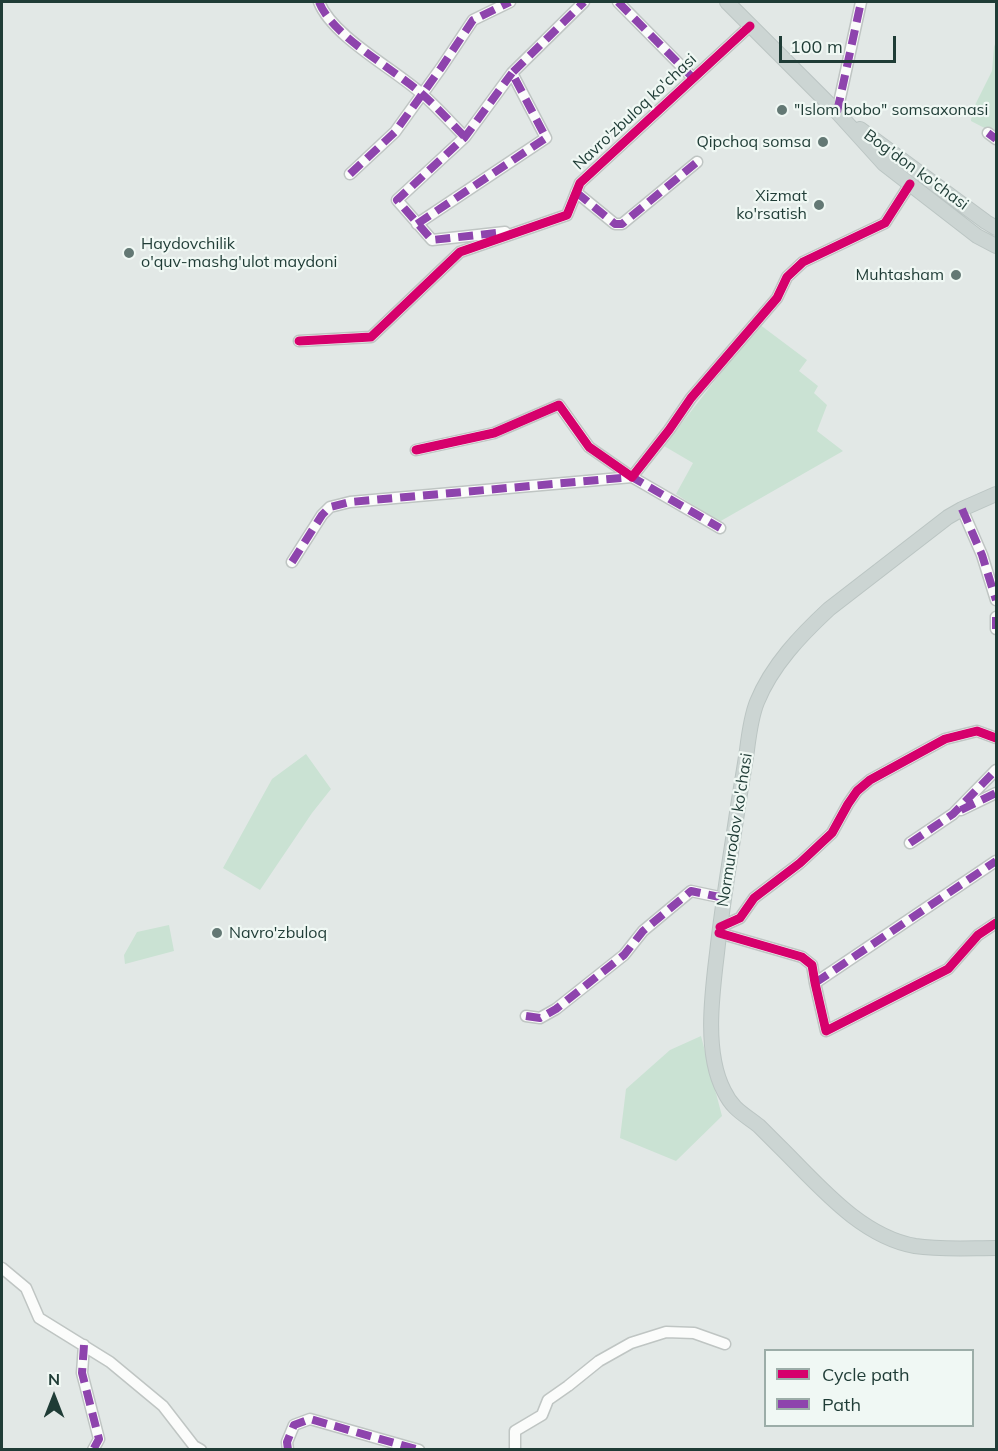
<!DOCTYPE html>
<style>
body{margin:0}
#map{position:relative;width:998px;height:1451px;overflow:hidden;background:#e2e8e6;font-family:Mulish,sans-serif}
canvas{display:block}
.frame{position:absolute;inset:0;border:3px solid #1f3c36;pointer-events:none}
.legend{position:absolute;left:764px;top:1349px;width:210px;height:78px;box-sizing:border-box;background:#f0f8f4;border:2px solid #9cada8;margin:0;padding:8px 10px;list-style:none;font-size:18px;color:#1f3c36}
.legend li{display:flex;align-items:center;gap:12px;height:30px}
.legend b{width:30px;border:2px solid #9cada8}
.north{position:absolute;left:24px;top:1367px;width:60px;height:60px;-webkit-text-stroke:4px #f0f8f4;paint-order:stroke;rotate:0deg;font-size:16px;font-weight:700;line-height:24px;text-align:center;color:#1f3c36}
.north::after{content:'';display:block;margin:auto;width:21px;height:27px;background:#1f3c36;clip-path:polygon(50% 0,100% 100%,50% 72%,0 100%)}
.scale{position:absolute;left:779px;top:36px;width:117px;height:27px;box-sizing:border-box;border:3px solid #1f3c36;border-top:0;padding-left:8px;font-size:18px;line-height:21px;white-space:nowrap;color:#1f3c36;-webkit-text-stroke:4px #f0f8f4;paint-order:stroke}
</style>
<div id="map">
<canvas width="998" height="1451"></canvas>
<div class="frame"></div>
<ul class="legend">
<li><b style="height:8px;background:#d6006c"></b>Cycle path</li>
<li><b style="height:8px;background:#8e44ad"></b>Path</li>
</ul>
<div class="north">N</div>
<div class="scale">100 m</div>
</div>
<script>
const ctx = document.querySelector('canvas').getContext('2d');
ctx.lineJoin = 'round';
function fillPath(path, color) {
  ctx.fillStyle = color;
  ctx.fill(path, 'evenodd');
}
function stroke(path, color, width, dash) {
  ctx.strokeStyle = color;
  ctx.lineWidth = width;
  ctx.lineCap = dash ? 'butt' : 'round';
  ctx.setLineDash(dash || []);
  ctx.stroke(path);
}
function write(font, color, halo, rows, align = 'center') {
  ctx.font = font + ' Mulish,sans-serif';
  ctx.lineWidth = 4.5;
  ctx.setLineDash([]);
  ctx.textBaseline = 'middle';
  ctx.strokeStyle = halo;
  ctx.fillStyle = color;
  for (const [text, x, y, turn = 0] of rows) {
    ctx.save();
    ctx.translate(x, y);
    ctx.rotate((+turn || 0) * Math.PI / 180);
    ctx.textAlign = isNaN(turn) ? turn : align;
    if (halo) ctx.strokeText(text, 0, 0);
    ctx.fillText(text, 0, 0);
    ctx.restore();
  }
}
fillPath(new Path2D(`
 M996,41v93l-25,-13 1,-10 20,-40 2,-24z
 M759,324l48,36 -8,11 19,15 -4,7 13,12 -10,26 26,20 -124,71 -43,-28 17,-31 -29,-17z
 M306,754l25,35 -19,24 -52,77 -37,-22 49,-89z
 M169,925l5,26 -49,13 -1,-9 13,-23z
 M701,1036l21,80 -46,45 -56,-23 6,-49 44,-39z`), '#cae2d3');
const minor = new Path2D(`
 M319,2c14,35 74,66 103,92 15,13 29,29 43,43
 M618,2l75,76
 M837,112l24,-110
 M988,133l8,6
 M350,174l45,-42 46,-64 32,-48 37,-18
 M576,192l39,32h7l75,-62
 M417,224l129,-86 -34,-65 72,-71
 M505,232l-73,8 -35,-40 68,-63 47,-64
 M299,341l72,-4 89,-85 107,-37 13,-32 170,-157
 M416,450l78,-17 65,-28 30,42 43,30 37,-47 22,-32 86,-100 10,-21 16,-15 82,-39 25,-39
 M962,509l20,46 14,45
 M292,562l30,-47 8,-8 20,-5 282,-25 88,51
 M996,617v12
 M961,810l35,-17
 M910,843l43,-29 43,-44
 M720,927l20,-9 14,-20 46,-35 32,-30 16,-29 9,-13 13,-11 75,-41 32,-8 19,7
 M719,933l83,24 10,8 3,18 11,48 122,-62 30,-34 18,-12
 M815,983l181,-122
 M526,1016l14,2 16,-9 68,-54 19,-24 48,-40 33,7
 M2,1268l24,20 13,30 71,44 53,44 31,40 7,4
 M84,1345l-2,28 17,66 -6,11
 M288,1450l-1,-8 7,-17 16,-6 109,31
 M515,1450v-19l27,-16 6,-15 20,-14 31,-25 32,-18 35,-11 28,1 31,11`);
const major = new Path2D(`
 M727,2l110,110 47,52 93,72 19,10
 M860,129l126,93 10,6
 M996,494l-34,15 -14,8 -119,92c-28,26 -57,56 -72,93 -6,15 -8,32 -10,48 -3,21 -7,42 -10,63 -7,47 -15,93 -20,140 -5,41 -13,100 7,138 9,19 20,23 35,35 6,6 13,13 19,19 39,38 81,91 137,101 26,4 55,2 81,2`);
stroke(minor, '#bfc5c3', 13);
stroke(major, '#bbc5c3', 16);
stroke(minor, '#fbfcfb', 10);
stroke(major, '#ccd5d3', 14);
stroke(new Path2D(`
 M319,2c14,35 74,66 103,92 15,13 29,29 43,43
 M618,2l75,76
 M837,112l24,-110
 M988,133l8,6
 M350,174l45,-42 46,-64 32,-48 37,-18
 M576,192l39,32h7l75,-62
 M417,224l129,-86 -34,-65 72,-71
 M496,233l-64,7 -35,-40 68,-63 47,-64
 M962,509l20,46 14,45
 M292,562l30,-47 8,-8 20,-5 282,-25 88,51
 M996,617v12
 M961,810l35,-17
 M910,843l43,-29 43,-44
 M815,983l181,-122
 M526,1016l14,2 16,-9 68,-54 19,-24 48,-40 33,7
 M84,1345l-2,28 17,66 -6,11
 M288,1450l-1,-8 7,-17 16,-6 109,31`), '#8e44ad', 8, [15, 8]);
stroke(new Path2D(`
 M299,341l72,-4 89,-85 107,-37 13,-32 170,-157
 M416,450l78,-17 65,-28 30,42 43,30 37,-47 22,-32 86,-100 10,-21 16,-15 82,-39 25,-39
 M720,927l20,-9 14,-20 46,-35 32,-30 16,-29 9,-13 13,-11 75,-41 32,-8 19,7
 M719,933l83,24 10,8 3,18 11,48 122,-62 30,-34 18,-12`), '#d6006c', 9);
for (const [x, y, r, color] of [
 [782,110,6,"#637874"],
 [823,142,6,"#637874"],
 [819,205,6,"#637874"],
 [129,253,6,"#637874"],
 [956,275,6,"#637874"],
 [217,933,6,"#637874"]
]) {
  const dot = new Path2D();
  dot.arc(x, y, r, 0, 2 * Math.PI);
  ctx.fillStyle = color;
  ctx.fill(dot);
  stroke(dot, '#f0f8f4', 2);
}
write('16px', '#1f3c36', '#f0f8f4', [
 ["\"Islom bobo\" somsaxonasi",794,110],
 ["Qipchoq somsa",811,142,"right"],
 ["Xizmat",807,196,"right"],
 ["ko'rsatish",807,214,"right"],
 ["Haydovchilik",141,244],
 ["o'quv-mashg'ulot maydoni",141,262],
 ["Muhtasham",944,275,"right"],
 ["Navro'zbuloq",229,933]
], 'left');
write('16px', '#1f3c36', '#f0f8f4', [
 ["Navro'zbuloq ko'chasi",635,112,-43],
 ["Bog'don ko'chasi",916,170,36],
 ["Normurodov ko'chasi",735,830,-81]
]);
</script>
